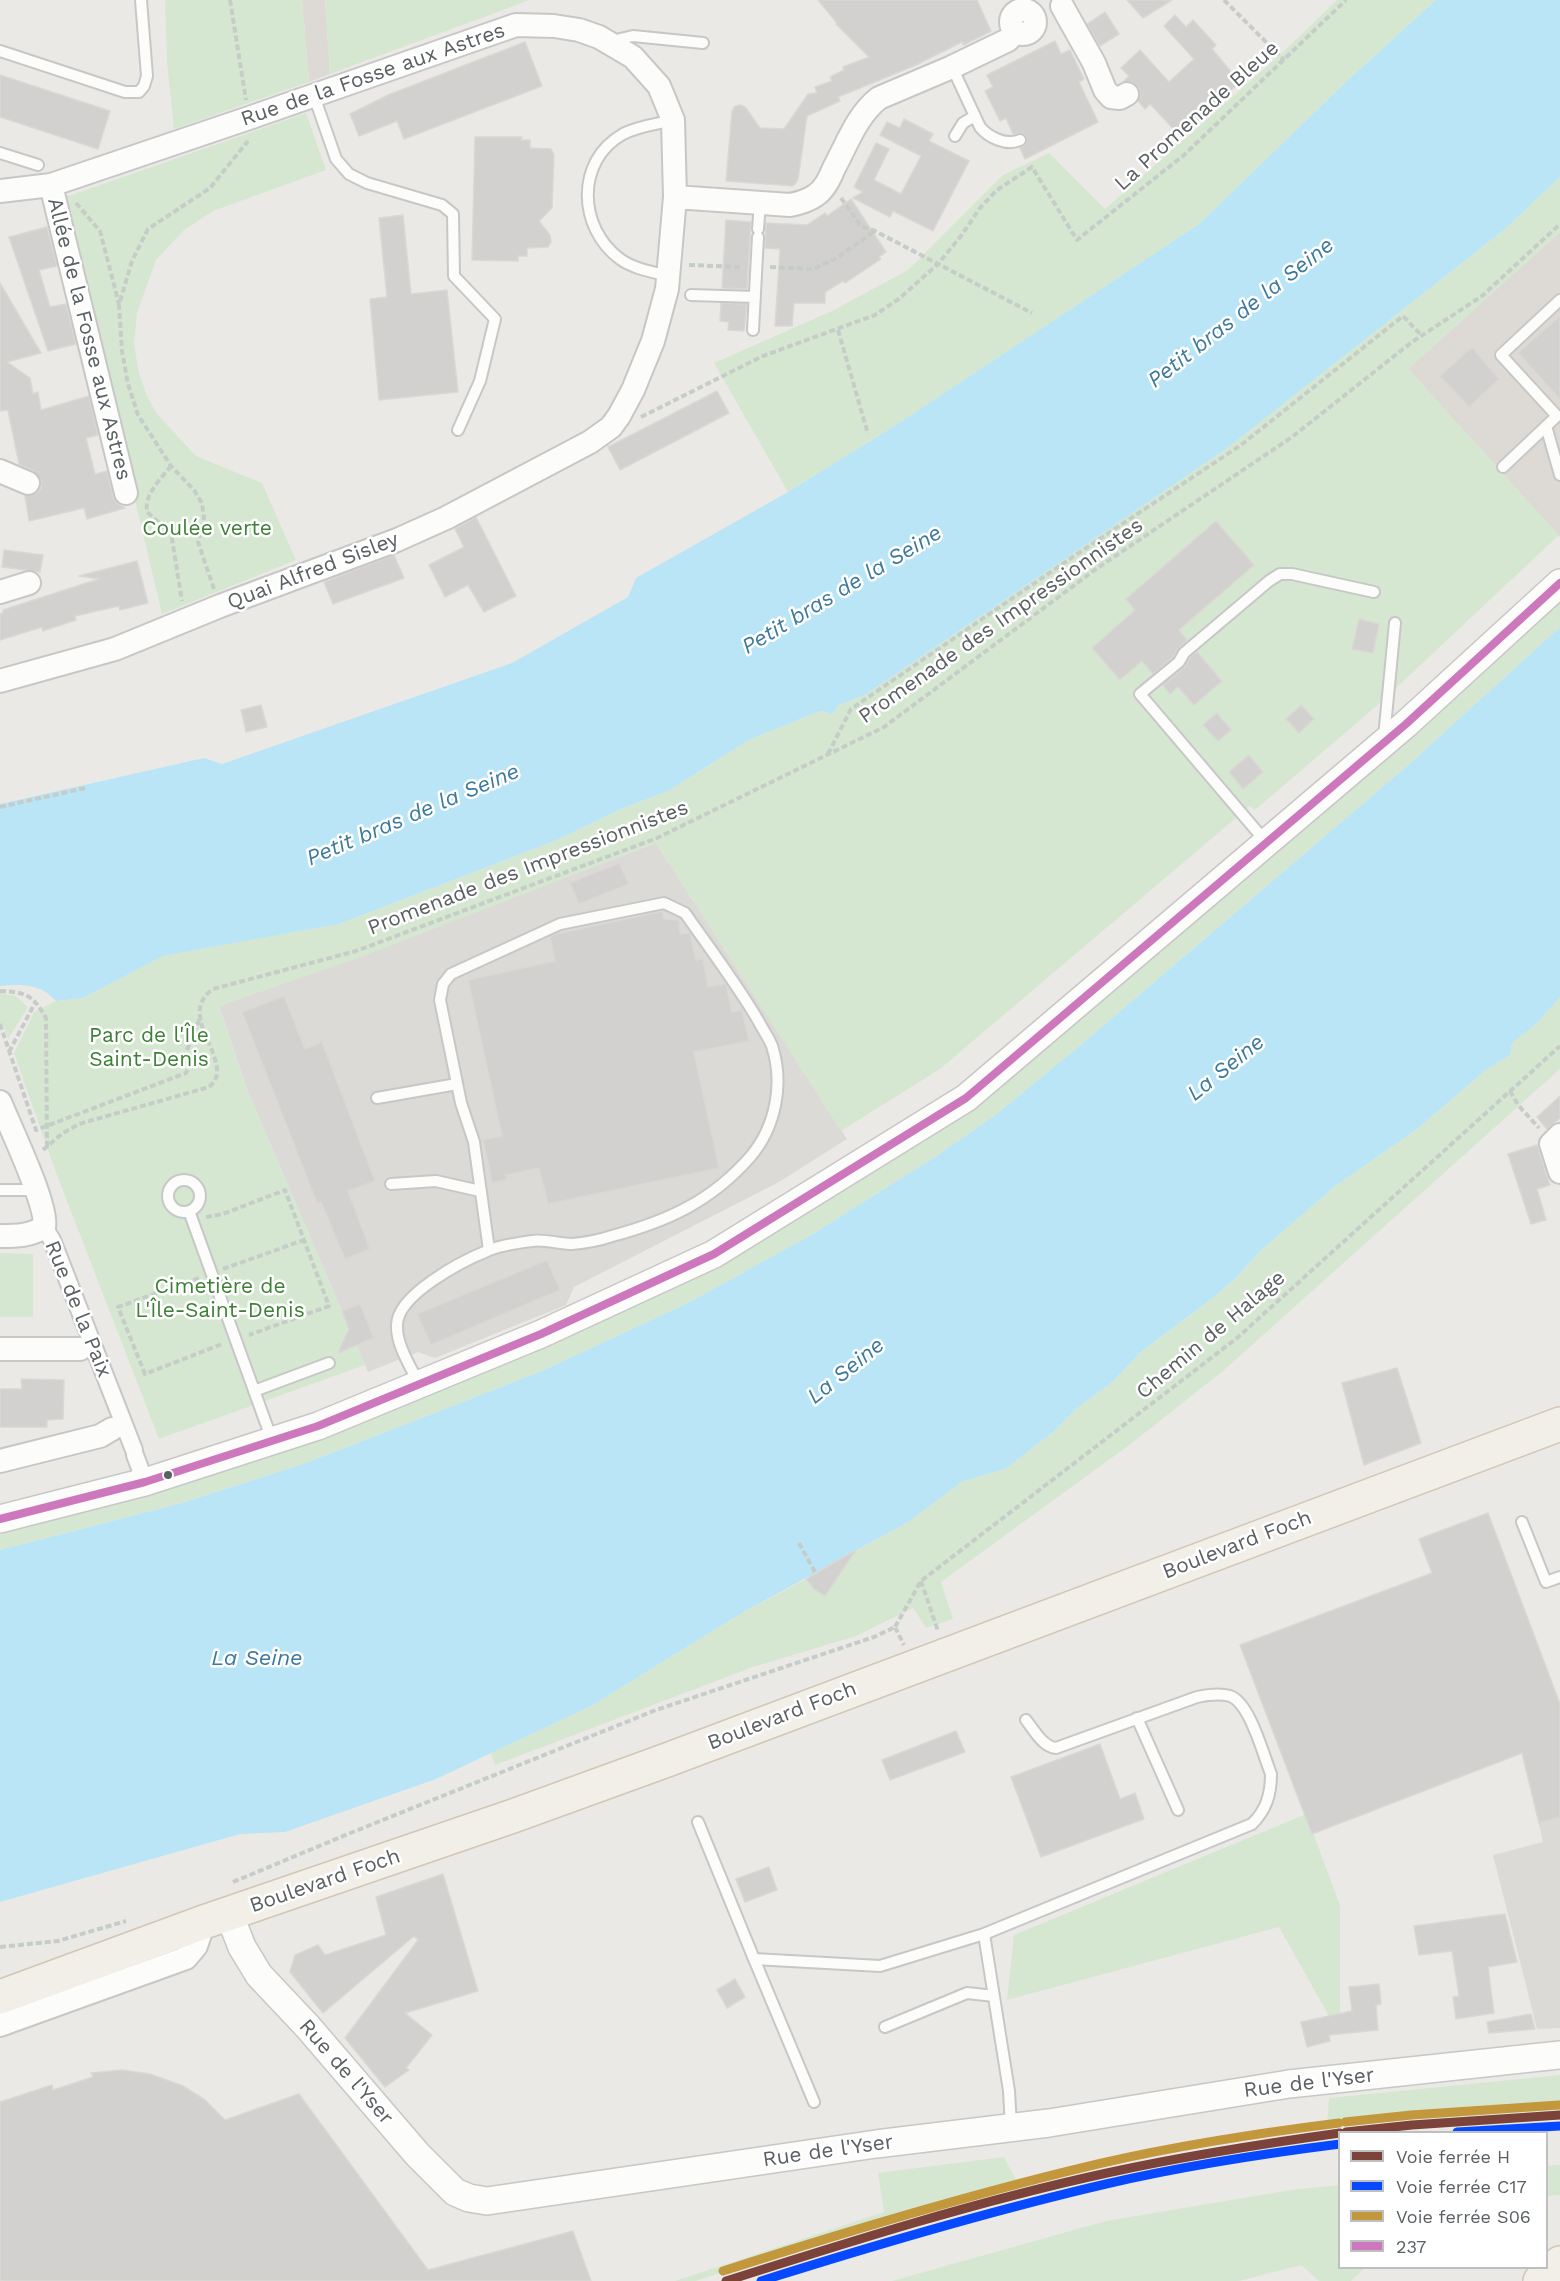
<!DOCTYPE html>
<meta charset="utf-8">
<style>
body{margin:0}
#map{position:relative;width:1560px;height:2281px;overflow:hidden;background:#ebe9e6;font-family:"Work Sans",sans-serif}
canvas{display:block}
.legend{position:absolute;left:1338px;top:2131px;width:210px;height:138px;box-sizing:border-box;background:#fff;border:2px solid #bdbfc1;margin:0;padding:8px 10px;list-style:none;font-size:18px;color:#5b6063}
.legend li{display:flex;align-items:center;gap:12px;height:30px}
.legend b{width:30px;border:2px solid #bdbfc1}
</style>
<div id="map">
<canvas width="1560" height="2281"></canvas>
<ul class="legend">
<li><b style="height:8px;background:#7b4339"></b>Voie ferrée H</li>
<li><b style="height:8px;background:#0749ff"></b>Voie ferrée C17</li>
<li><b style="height:8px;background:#c3973c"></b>Voie ferrée S06</li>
<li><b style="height:8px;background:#cd78bd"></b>237</li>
</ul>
</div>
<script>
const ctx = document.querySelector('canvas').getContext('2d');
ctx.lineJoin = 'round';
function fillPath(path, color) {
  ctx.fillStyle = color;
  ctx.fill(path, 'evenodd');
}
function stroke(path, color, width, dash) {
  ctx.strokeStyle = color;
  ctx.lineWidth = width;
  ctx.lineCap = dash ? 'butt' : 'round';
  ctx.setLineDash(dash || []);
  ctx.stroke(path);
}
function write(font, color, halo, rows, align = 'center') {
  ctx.font = font + ' "Work Sans",sans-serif';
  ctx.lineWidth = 5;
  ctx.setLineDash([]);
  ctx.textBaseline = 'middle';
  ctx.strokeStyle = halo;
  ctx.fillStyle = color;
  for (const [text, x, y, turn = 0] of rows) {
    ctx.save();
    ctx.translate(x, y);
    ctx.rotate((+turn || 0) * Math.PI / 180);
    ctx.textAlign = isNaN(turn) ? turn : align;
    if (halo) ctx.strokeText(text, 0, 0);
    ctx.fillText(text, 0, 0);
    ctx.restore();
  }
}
fillPath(new Path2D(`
 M656,843l191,296 -68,43 -205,105 -8,18 -131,53 -17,-6 -50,20 -121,-282 -28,-84z
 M1560,1737v291l-23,1 -44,-174 50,-13 -21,-90z`), '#dcdad7');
fillPath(new Path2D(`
 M302,0h23l5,74 -21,8z
 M1560,232v305l-152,-168z`), '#ddd9d5');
fillPath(new Path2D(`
 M165,0h137l7,82 -135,47 -7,-67z
 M325,0h205l-200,74z
 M1337,0h99l-86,78 -151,146 -300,199 -111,69 -74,-129 118,-52 76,-41 95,-95 46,-22 56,56 176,-155z
 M306,113l20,57 -113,41 -29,19 -28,30 -19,53 -3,31 5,29 8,23 10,18 39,42 66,27 34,77 -134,54 -99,-416z
 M1560,177v55l-152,137 151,166 -179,168 -125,107 -5,-4 -310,263 -99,62 -185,-288 -298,115 -139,48 28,84 118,275 -206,74 -104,-269 -41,-117 20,-41 22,-11 27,-3 80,-42 176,-32 218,-84 64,-31 47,-18 81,-51 68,-28 6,-1 9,4 7,-10 26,-10 361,-246 279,-220z
 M1560,595v32l-154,140 -335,286 -77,63 -59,41 -124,78 -123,68 -144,67 -140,55 -101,39 -121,39 -182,47v-23l274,-77 128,-43 447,-227z
 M0,993l16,3 12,11 -20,32 -4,-13h-4z
 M1560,997v72l-337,302 -95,75 -187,136 12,37 -27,9 -13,-20 -57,28 -103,31 -258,98 -4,-12 100,-47 149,-92 66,-35 8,10 11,7 17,-25 -6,-9 72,-40 55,-41 42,-12 47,-36 25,-25 33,-24 32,-33 59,-44 34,-28 23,-26 76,-66 83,-58 70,-60 23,-14 2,-12 25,-20z
 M0,1253l33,1v63h-33z
 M1306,1814l34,91v131l-61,-109 -272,73 7,-65z
 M1560,2075v35l-233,16 2,-28z
 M1004,2157l12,23 -131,37 -189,64h-21l209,-69 -6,-39z
 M1560,2165v30l-13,1v-30z
 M1339,2185l1,83h25l-14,13h-32l-18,-16 -62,16h-347l214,-60 185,-31z`), '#d6e7d1');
fillPath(new Path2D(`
 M1436,0h124v177l-55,52 -279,220 -361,246 -26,10 -7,10 -9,-4 -6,1 -68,28 -81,51 -47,18 -64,31 -218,84 -176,32 -80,42 -27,3c-16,-18 -34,-17 -56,-15v-182l204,-46 18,6 290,-101 116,-66 8,-19 152,-86 111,-69 300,-199 151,-146z
 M1560,627v370l-23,26 -25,20 -2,12 -23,14 -70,60 -83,58 -76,66 -23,26 -34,28 -59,44 -32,33 -33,24 -25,25 -47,36 -42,12 -55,41 -168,92 -149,92 -155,73 -151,53 -45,2 -240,68v-352l182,-47 121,-39 101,-39 140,-55 144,-67 123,-68 124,-78 59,-41 77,-63 335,-286z`), '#b9e5f6');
const building = new Path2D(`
 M818,0h159l14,31 -27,14 -2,-3 -46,23 -78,32 2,4 -33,15 -9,64 -5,6 -67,-5 6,-70 3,-5 6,-1 5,3 14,20 24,1 24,-35 9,-1 -2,-6 17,-6 -2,-4 14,-7 -1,-3 26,-10 -33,-33 1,-1z
 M1127,0h45l-29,18z
 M1105,12l14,22 -19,12 -13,-22z
 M1175,15l11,12 7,-7 23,25 -4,4 28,33 -59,55 -31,-33 -5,5 -7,-8 2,-6 -1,-7 -6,-6h-10l6,-6 -8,-8 19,-18 29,32 25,-23 -30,-33z
 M1055,41l6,13 9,-4 14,29 -5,3 19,40 -73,37 -5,-11 6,-3 1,-8 -5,-4 -9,1 -7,-16 -6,3 -15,-30 8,-4 -6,-12z
 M525,42l17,44 -138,53 -7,-18 -38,15 -9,-22 38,-19z
 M0,75l110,36 -12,38 -98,-32z
 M904,119l29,15 -4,7 40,20 -36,70 -40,-20 -3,6 -37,-19 10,-6 -9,-5 22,-44 13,6 -15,31 27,14 20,-38 -41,-21 7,-13 13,6z
 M475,137h47l-1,3h9v8l21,1 3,6 -2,53 -13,13 11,14 1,7 -3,5 -21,1v8h-9v5l-46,-1z
 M851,199l35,53 -7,5 2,2 -36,24 -2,-2 -18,11v11h-31l-2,23h-17l5,-77 -15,-1 1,-25 41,2 18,-12 2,3z
 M403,215l8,79 36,-4 11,102 -79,8 -9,-101 17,-2 -8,-79z
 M726,220l25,2 -4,67 -25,-1z
 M47,227l10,39 -18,4 11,37 16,-3 10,40 -28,7 -39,-114z
 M0,283l41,70 -34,9 23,16 3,16 5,-2 3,18 48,-14 9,39 -12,3 9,36 12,-3 6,26 4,6 8,5 -38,11 -3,-11 -55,13 -4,-25 12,-3 4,-5v-7l-7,-10 -15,-7 -11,-54 -8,1z
 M721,303l26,1 -3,27 -16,-1 1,-8 -9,-1z
 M1560,316v83l-42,-46z
 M1472,347l27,32 -30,28 -29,-31z
 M717,391l12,22 -109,57 -12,-23z
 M476,517l40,79 -32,16 -16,-27 -23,12 -16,-32 35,-18 -9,-18z
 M1216,521l38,44 -75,65 8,10 -8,8 -6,9 -20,17 -11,-13 -22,19 -28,-32 43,-38 -9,-11z
 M4,550l39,5 -3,17 -38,-5z
 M394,555l10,23 -71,26 -9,-22z
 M137,561l11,42 -28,7 -1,-4 -44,10 1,4 -33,11 -1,-4 -42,13v-26l3,-1v-3l96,-31 -20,-3z
 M1359,619l20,5 -6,29 -21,-4z
 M1197,652l25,29 -28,24 -16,-18 -8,7 -7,-9 21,-17 6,-10z
 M261,705l6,22 -21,5 -5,-22z
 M1301,705l13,14 -15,14 -13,-14z
 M1217,713l14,17 -13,11 -15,-16z
 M1249,755l14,17 -20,17 -14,-17z
 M619,863l10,21 -50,20 -9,-21z
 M662,911l2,8 15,1 1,14 10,-1 6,27 7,-1 5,28 18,-3 6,28 10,-2 7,31 -55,11 25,116 -171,36 -9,-36 -33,7 1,5 -15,3 -9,-43 19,-4 -34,-156 87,-19 -5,-24 6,-3z
 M284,996l21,53 17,-7 53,139 -27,10 22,58 -25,10 -24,-57 -4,1 -75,-191z
 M1560,1096v22l-13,11 -10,-12z
 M1537,1145l13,40 -13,4 9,31 -15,4 -23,-70z
 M547,1260l13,30 -129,55 -14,-31z
 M360,1304l14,34 -36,15 11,-24 -7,-18z
 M1397,1368l24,75 -57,22 -22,-82z
 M21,1379l43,1 -1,39 -16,1v7h-47v-38h22z
 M1488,1513l72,191v113l-21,6 -17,-70 -210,81 -72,-189 192,-72 -13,-34z
 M856,1550l-31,46 -11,-7 -8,-10z
 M956,1731l9,21 -75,28 -8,-20z
 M1100,1744l20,55 15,-6 9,26 -103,38 -30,-80z
 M769,1867l8,23 -32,12 -9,-23z
 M443,1874l35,117 -73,22 27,22 -26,33 3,2 -24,17 -40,-49 73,-98 -4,-4 -91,77 -33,-41 5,-17 23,-10 7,10 61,-20 -10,-38z
 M1505,1914l12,48 -29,5 6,46 -38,6 -3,-22 6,-1 -7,-45 -33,4 -5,-29z
 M735,1979l10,18 -18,11 -10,-18z
 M1379,1984l2,20 -5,1 2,25 -49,5 1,6 -23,6 -6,-25 51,-11 -3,-24z
 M1531,2014l4,15 -46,4 -2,-11z
 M122,2070l28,4 33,12 22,14 20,20 74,-26 129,176 145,-39 18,50h-591v-179l52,-17 1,5 40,-13 -2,-4z`);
fillPath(building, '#d2d1cf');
stroke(building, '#dad8d5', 1.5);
const service = new Path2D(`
 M615,45l5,-6 13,-3 70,7
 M0,51l125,41h14l5,-6 3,-10 -6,-76
 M952,67l28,60c9,11 27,19 40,13
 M314,96l22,63 13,15 18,9 75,22 11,9 1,62 41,43 -15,62 -22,49
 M955,136l8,-13 12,-7
 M0,153l38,12
 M758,229l2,-26
 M668,276c-15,-4 -34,-7 -48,-17 -42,-31 -45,-98 3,-125 15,-8 34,-10 50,-14
 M691,295l64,2
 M753,330l5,-93
 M1546,426l14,49
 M1503,467l54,-51 -56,-61 59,-55
 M1389,738l-4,-11 10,-104
 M1266,842l-126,-148 39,-32 5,-9 85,-72 11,-7h12l82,18
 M377,1098l80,-14
 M168 1196a16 16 0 1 1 32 0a16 16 0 1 1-32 0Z
 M391,1184l45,-3 44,10
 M0,1190h36
 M189,1211l83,229
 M419,1384c-8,-17 -23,-39 -22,-59 0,-30 65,-64 90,-74 13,-6 31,-8 45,-10 13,-2 27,3 40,3 13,-1 28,-4 40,-8 56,-15 100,-35 139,-80 25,-30 33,-73 21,-110 -3,-8 -9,-16 -13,-24 -22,-38 -49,-73 -74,-109l-21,-10 -104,21 -109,50 -8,10 -3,16 21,103 13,39 15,108
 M254,1391l75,-28
 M1522,1522l24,60 14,-5
 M1137,1718l41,92
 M698,1822l56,137 126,7 104,-32
 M754,1959l60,143
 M885,2027l82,-34 27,3
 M1011,2127l-2,-36 -25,-157 268,-110c14,-14 19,-29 19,-50 -8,-20 -21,-71 -41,-78 -11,-3 -23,-1 -33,1l-141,51c-13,-1 -22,-18 -30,-28`);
const pedestrian = new Path2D(`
 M44,1227l8,13 82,210
 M135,1455l10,27`);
const minor = new Path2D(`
 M1062,6l32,57 11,27 6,7 9,1 7,-4
 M1011 22a12 12 0 1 1 24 0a12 12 0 1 1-24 0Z
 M51,185l75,308
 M0,191l51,-6 198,-67 267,-93 38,1 25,4 20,7 34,20 26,29 14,34 2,77 -8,92 -14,52 -20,49 -14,26 -8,11 -21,15 -144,76 -49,22 -177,66 -105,43 -115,32
 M675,197l115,8c10,-2 18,-4 26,-10 9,-6 14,-17 18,-27 13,-24 23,-53 45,-70l73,-31 56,-27 8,-9
 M0,471l28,12
 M0,592l29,-9
 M0,1102c9,23 49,105 44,125 -14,9 -27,9 -44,9
 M1560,1135l-9,9 9,28
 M0,1349h80
 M0,1461l100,-25 12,-7
 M0,2025l186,-67 10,-12 8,-24`);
const tertiary = new Path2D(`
 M0,1519l145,-37 173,-56 223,-92 173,-80 252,-156 440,-374 154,-141
 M229,1914l13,33 17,28 49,52 109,127 38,38 14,6 18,3 389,-57 173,-21 240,-39 271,-29`);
const primary = new Path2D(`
 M0,1997l204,-75 309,-106 154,-56 893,-336
 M1540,2281l20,-18`);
stroke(service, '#c7c7c7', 14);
stroke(pedestrian, '#c7c7c7', 20);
stroke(minor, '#c7c7c7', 26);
stroke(tertiary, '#c7c7c7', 30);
stroke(primary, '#d2c6b4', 36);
stroke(new Path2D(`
 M230,0l16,100
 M1224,0l60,60
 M841,198l20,28 14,5 157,82
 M76,203l24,28 19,73
 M689,265l53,2
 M770,267l44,2 21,-10 40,-28
 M838,330l30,104
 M641,417l122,-61 112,-41 25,-17 38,-34 23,-28 19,-28 17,-18 35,-23 45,73 107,-85 162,-155
 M171,466c-10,13 -27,28 -24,46l24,21 11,68
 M214,589l-16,-47 6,-24 -2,-15 -8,-13 -23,-24 -33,-51 -10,-31 -6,-33 -3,-46 13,-44 16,-32 62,-41 38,-47
 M828,754l23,-45 220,-151 170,-113 162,-129 18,19
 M0,807l85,-19
 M0,991c26,1 33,4 46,27l1,129
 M0,1024l36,106 150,-57 3,-7 -4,-11 15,-37
 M9,1052l27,-51
 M1510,1091l8,14 21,23
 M43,1150l20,-17 16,-9 130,-37c30,-24 -36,-70 4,-98l143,-38 301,-113 227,-111 212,-158 196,-132 120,-95 70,-46 78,-72
 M206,1217l17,-3 62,-24 44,116 -80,29
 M223,1269l81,-29
 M199,1278l-81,29 27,67 77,-30
 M799,1543l17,31
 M921,1581l17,50
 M895,1627l26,-46 316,-243 323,-292
 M895,1627l9,18
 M233,1882l115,-48 308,-124 218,-73 21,-10
 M0,1947l58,-6 68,-20`), '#c6ccc8', 4, [6, 3]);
stroke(service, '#fcfcfb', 10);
stroke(pedestrian, '#fcfcfb', 16);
stroke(minor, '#fcfcfb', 22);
stroke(tertiary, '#fcfcfb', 27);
stroke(primary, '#f2efe8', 33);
stroke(new Path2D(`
 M0,1519l145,-37 173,-56 223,-92 173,-80 252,-156 440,-374 154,-141`), '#cd78bd', 8);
stroke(new Path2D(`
 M1346,2132l66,-7 148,-10
 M726,2281c126,-40 252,-80 381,-108 77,-17 154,-29 233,-40`), '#7b4339', 9);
stroke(new Path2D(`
 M1457,2132l103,-6
 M761,2281c114,-36 229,-70 345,-97 77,-18 155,-30 234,-40`), '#0749ff', 9);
stroke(new Path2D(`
 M1345,2122l66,-7 148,-10
 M723,2271c125,-40 251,-78 379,-108 78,-18 157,-30 237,-40`), '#c3973c', 9);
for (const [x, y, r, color] of [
 [168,1475,5,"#5b6063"]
]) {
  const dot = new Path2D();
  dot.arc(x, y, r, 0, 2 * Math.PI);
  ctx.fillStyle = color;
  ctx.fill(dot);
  stroke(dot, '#fff', 2);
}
write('21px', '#5b6063', '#fff', [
 ["Rue de la Fosse aux Astres",373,75,-19],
 ["La Promenade Bleue",1197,116,-42],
 ["Allée de la Fosse aux Astres",89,339,76],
 ["Quai Alfred Sisley",313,571,-21],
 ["Promenade des Impressionnistes",1001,621,-35],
 ["Promenade des Impressionnistes",528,868,-21],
 ["Rue de la Paix",78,1309,68],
 ["Chemin de Halage",1211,1335,-40],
 ["Boulevard Foch",1237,1545,-21],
 ["Boulevard Foch",782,1716,-21],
 ["Boulevard Foch",325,1881,-19],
 ["Rue de l'Yser",346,2072,49],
 ["Rue de l'Yser",1309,2083,-7],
 ["Rue de l'Yser",828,2151,-8]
]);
write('21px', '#3d8036', '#fff', [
 ["Coulée verte",207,529],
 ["Parc de l'Île",149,1036],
 ["Saint-Denis",149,1060],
 ["Cimetière de",220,1287],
 ["L'Île-Saint-Denis",220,1311]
]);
write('italic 22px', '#3c799d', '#fff', [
 ["Petit bras de la Seine",1241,313,-38],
 ["Petit bras de la Seine",842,590,-31],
 ["Petit bras de la Seine",413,815,-23],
 ["La Seine",1226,1068,-39],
 ["La Seine",846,1371,-39],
 ["La Seine",257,1659]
]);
</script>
